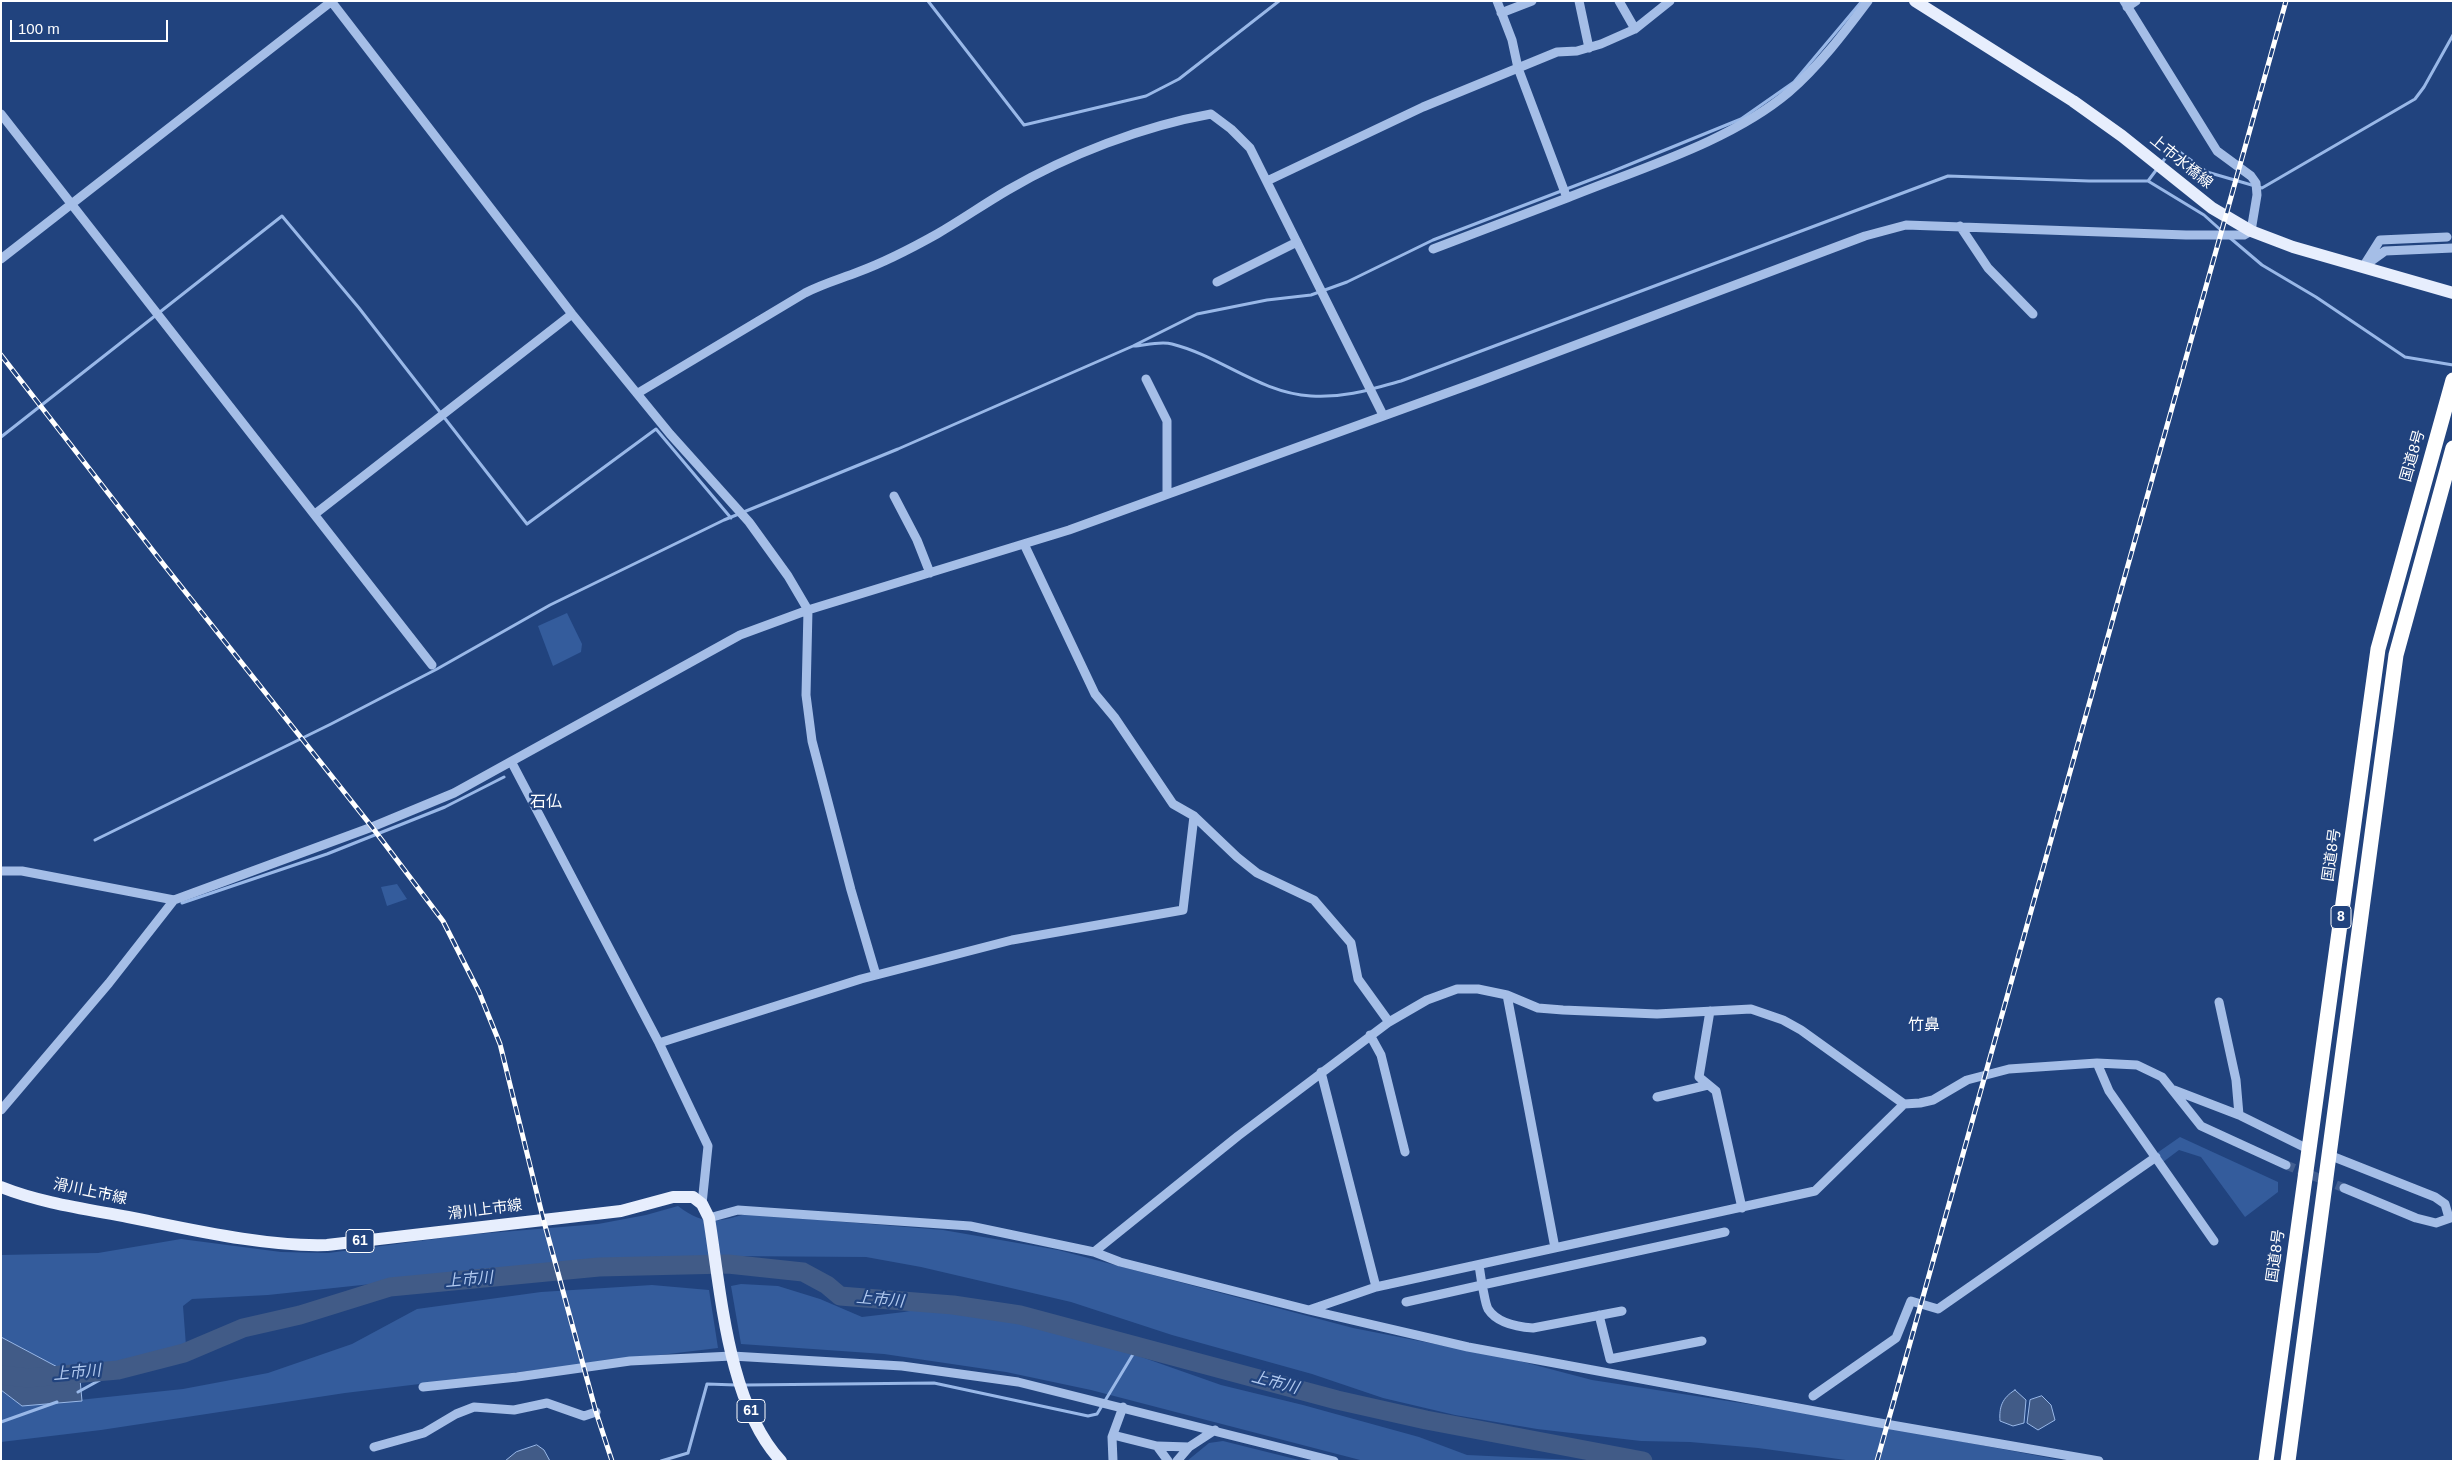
<!DOCTYPE html>
<html>
<head>
<meta charset="utf-8">
<style>
	body { margin:0 }
	#map { position:relative; width:2454px; height:1462px; overflow:hidden; background:#21437e; font-family:Arial,sans-serif }
	canvas { display:block }
	.frame { position:absolute; inset:0; border:2px solid #fff; pointer-events:none }
	.scale { position:absolute; left:10px; top:20px; width:158px; height:22px; box-sizing:border-box; border:2px solid #fff; border-top:0; padding-left:6px; font-size:15px; line-height:18px; white-space:nowrap; color:#fff; -webkit-text-stroke:4px #21437e; paint-order:stroke }
</style>
</head>
<body>
<div id="map">
<canvas width="2454" height="1462"></canvas>
<div class="frame"></div>
<div class="scale">100 m</div>
</div>
<script>
const c = document.querySelector('canvas').getContext('2d');
c.lineJoin = 'round';
function fill(path, color) { c.fillStyle = color; c.fill(path, 'evenodd'); }
function strokePath(path, color, width, dash) { c.strokeStyle = color; c.lineWidth = width; c.lineCap = dash ? 'butt' : 'round'; c.setLineDash(dash || []); c.stroke(path); }
function label(font, color, halo, rows, align = 'center') {
  c.font = font + ' Arial,"Noto Sans JP",sans-serif'; c.lineWidth = 4.5; c.setLineDash([]); c.textBaseline = 'middle'; c.strokeStyle = halo; c.fillStyle = color; for (const [text, x, y, turn = 0] of rows) {
    c.save(); c.translate(x, y); c.rotate((+turn || 0) * Math.PI / 180); c.textAlign = isNaN(turn) ? turn : align; if (halo) c.strokeText(text, 0, 0); c.fillText(text, 0, 0); c.restore();
  }
}
const green = new Path2D(`
	M567,613L582,644L581,652L553,666L538,626Z
	M397,884L407,899L387,906L381,887Z
	M2180,1137L2278,1182V1192L2245,1217L2201,1157L2179,1150L2163,1162L2157,1153Z
	M678,1206C704,1226 717,1222 746,1214L943,1230L1058,1250L1353,1328L1512,1359L1592,1380L1825,1416L2066,1461H1853L1758,1448L1690,1442L1641,1441L1537,1429L1455,1415L1383,1398L1312,1374L1172,1335L1071,1302L921,1267L866,1257L724,1256L390,1282L268,1295L192,1299L183,1306L187,1359L80,1379L1,1337V1255L98,1253L181,1239L281,1252L328,1253L465,1235L598,1224L646,1215Z
	M741,1284L778,1286L820,1299L862,1317L904,1312L967,1301L1066,1334L1113,1347L1221,1385L1303,1405L1419,1437L1467,1455L1596,1461H1364L1091,1390L1006,1372L884,1354L741,1344L731,1286Z
	M652,1285L709,1290L718,1348L345,1393L101,1430L1,1442V1390L22,1406L183,1389L268,1373L352,1344L417,1309L541,1292Z
	M1223,1441L1303,1461H1187L1209,1443Z`);
const water = new Path2D(`
	M1,1337L80,1379L82,1401L22,1406L1,1390Z
	M2015,1390L2026,1400L2024,1423L2013,1426L2000,1421C1999,1407 2002,1398 2015,1390Z
	M2042,1396L2051,1405L2055,1420L2038,1430L2027,1423L2030,1400Z
	M537,1445L544,1450L550,1461H505L516,1452Z`);
const stream = new Path2D(`
	M928,1L1024,125L1146,96L1179,79L1279,1
	M2161,164L2169,153L2177,150L2207,172L2262,188L2415,99L2424,87L2453,35
	M2148,181L2157,169
	M2229,237L2262,265L2316,297L2405,357L2453,365
	M1134,346C1146,345 1161,341 1172,344C1220,356 1260,393 1311,396C1344,398 1369,390 1401,381L1948,176L2089,181H2148L2204,215L2224,233
	M1,437L282,216L359,308L527,524L656,429L731,518
	M95,840L331,724L437,669L550,605L724,520L898,449L1133,346L1197,314L1267,300L1311,295L1347,282L1433,240L1611,172L1741,119L1794,82L1862,1
	M182,903L327,854L445,807L504,777
	M745,1385L934,1383L1088,1416L1097,1414L1138,1346
	M78,1392L118,1370
	M1,1422L57,1402
	M661,1461L688,1453L707,1384L736,1385`);
const river = new Path2D(`
	M1,1375L28,1378L118,1370L184,1353L243,1328L300,1315L390,1287L599,1267L728,1264L803,1272L827,1285L840,1296L953,1305L1020,1315L1337,1400L1426,1420L1643,1461`);
const minorTunnel = new Path2D(`
	M2286,1165L2344,1188`);
const minor = new Path2D(`
	M331,1L572,314L670,434L749,522L788,576L808,610L806,695L812,741L851,890L876,975
	M1497,1L1512,40L1518,68L1567,198C1638,169 1730,142 1789,92C1819,66 1844,33 1868,1
	M1579,1L1589,48
	M1619,1L1635,29
	M2127,7L2136,1
	M1501,13L1532,1
	M1,114L432,665
	M1267,181L1423,107L1518,68L1557,52L1577,51L1601,44L1635,29L1670,1
	M1960,226L1988,268L2033,314
	M1433,249L1567,198
	M1,259L332,1
	M2367,264L2385,251L2453,248
	M2363,267L2380,240L2447,237
	M1217,282L1297,242
	M1146,379L1167,421V493
	M638,393L805,293C822,284 840,279 858,272C885,262 912,248 937,234C961,220 984,204 1008,190C1068,155 1143,126 1211,114L1231,129L1250,148L1383,415
	M894,496L917,540L930,573
	M315,514L572,314
	M1024,544L1095,694L1115,718L1173,804L1194,816L1237,857L1257,873L1314,900L1351,943L1358,979L1389,1022
	M512,763L659,1043L708,1146L702,1204
	M1,871H22L174,900L372,827L454,793L740,635L808,610L1069,530L1480,381L1865,236L1906,225L2186,235H2244L2251,231L2257,195L2256,183L2251,176L2217,151L2124,1
	M1507,995L1555,1248
	M2219,1002L2236,1080L2239,1115
	M1710,1011L1699,1077L1716,1091L1742,1208
	M1370,1035L1381,1055L1405,1152
	M659,1043L861,979L1012,940L1183,910L1194,816
	M2097,1063L2109,1091L2214,1241
	M1321,1072L1376,1287
	M2174,1090L2239,1115L2308,1149
	M1657,1097L1708,1085
	M1,1110L109,983L174,900
	M2329,1155L2435,1197L2445,1204L2449,1218
	M2344,1188L2416,1218L2436,1223L2453,1217
	M709,1218L738,1210L970,1226L1094,1252L1120,1262L1309,1310L1468,1347L1874,1422L2099,1461
	M1094,1252L1238,1136L1389,1022L1427,1000L1457,989H1478L1507,995L1538,1008L1563,1010L1657,1014L1751,1009L1783,1020L1801,1030L1904,1104L1920,1103L1933,1100L1967,1080L2009,1069L2097,1063L2137,1065L2162,1077L2201,1126L2286,1165
	M1479,1265L1482,1285L1725,1232
	M1406,1302L1482,1285C1484,1292 1485,1303 1488,1309C1497,1323 1518,1327 1533,1328L1622,1311
	M1309,1310L1376,1287L1815,1191L1904,1104
	M1599,1315L1610,1359L1702,1341
	M423,1387L517,1377L630,1361L732,1356L902,1366L1018,1382L1334,1461
	M1813,1396L1896,1338L1911,1301L1938,1309L2156,1157
	M1113,1435L1157,1446
	M374,1447L424,1433L456,1414L474,1407L514,1410L547,1403L584,1416L596,1412
	M1113,1461L1112,1437L1123,1407
	M1168,1461L1157,1446L1189,1447
	M1177,1461L1189,1447L1215,1430`);
const major = new Path2D(`
	M1915,1L2073,101L2122,136L2212,208L2251,231L2293,247L2453,293
	M1,1187C41,1203 86,1209 128,1217C189,1229 265,1247 327,1245L621,1211L673,1197H693L702,1204L709,1218C721,1293 728,1404 781,1461`);
const highway = new Path2D(`
	M2266,1461L2378,649L2453,380
	M2288,1461L2396,655L2453,448`);
const rail = new Path2D(`
	M1,355L164,565L372,827L443,921L479,992L500,1044L543,1218L596,1412L612,1461
	M1877,1461L2286,1`);
const shields = [
	[2341,917,20],
	[360,1241,28],
	[751,1411,28]
];
const shieldNames = [
	["8",2341,917],
	["61",360,1241],
	["61",751,1411]
];
const streetNames = [
	["上市水橋線",2181,162,39],
	["国道8号",2413,456,-74],
	["国道8号",2332,855,-82],
	["滑川上市線",90,1192,12],
	["滑川上市線",485,1210,-7],
	["国道8号",2276,1256,-82]
];
const neighbourhoodNames = [
	["石仏",546,803],
	["竹鼻",1924,1026]
];
const waterNames = [
	["上市川",469,1280,-5],
	["上市川",880,1300,5],
	["上市川",77,1373,-5],
	["上市川",1275,1383,15]
];
fill(green, '#345c9c');
fill(water, '#415b87');
strokePath(water, '#99b8e8', 1);
strokePath(stream, '#99b8e8', 3);
strokePath(river, '#415b87', 19);
strokePath(minorTunnel, '#425f91', 9, [9, 4.5]);
strokePath(minor, '#a5bee7', 9);
strokePath(major, '#e7eefd', 12);
strokePath(highway, '#fff', 15);
strokePath(rail, '#fff', 5);
strokePath(rail, '#21437e', 3, [9]);
for (const [x, y, w] of shields) { const box = new Path2D(); box.roundRect(x - w / 2, y - 11.5, w, 23, 4); c.fillStyle = '#21437e'; c.fill(box); strokePath(box, '#fff', 1); }
label('bold 14px', '#fff', null, shieldNames);
label('15px', '#fff', '#21437e', streetNames);
label('16px', '#fff', '#21437e', neighbourhoodNames);
label('italic 16px', '#b1c9ef', '#21437e', waterNames);
</script>
</body>
</html>
